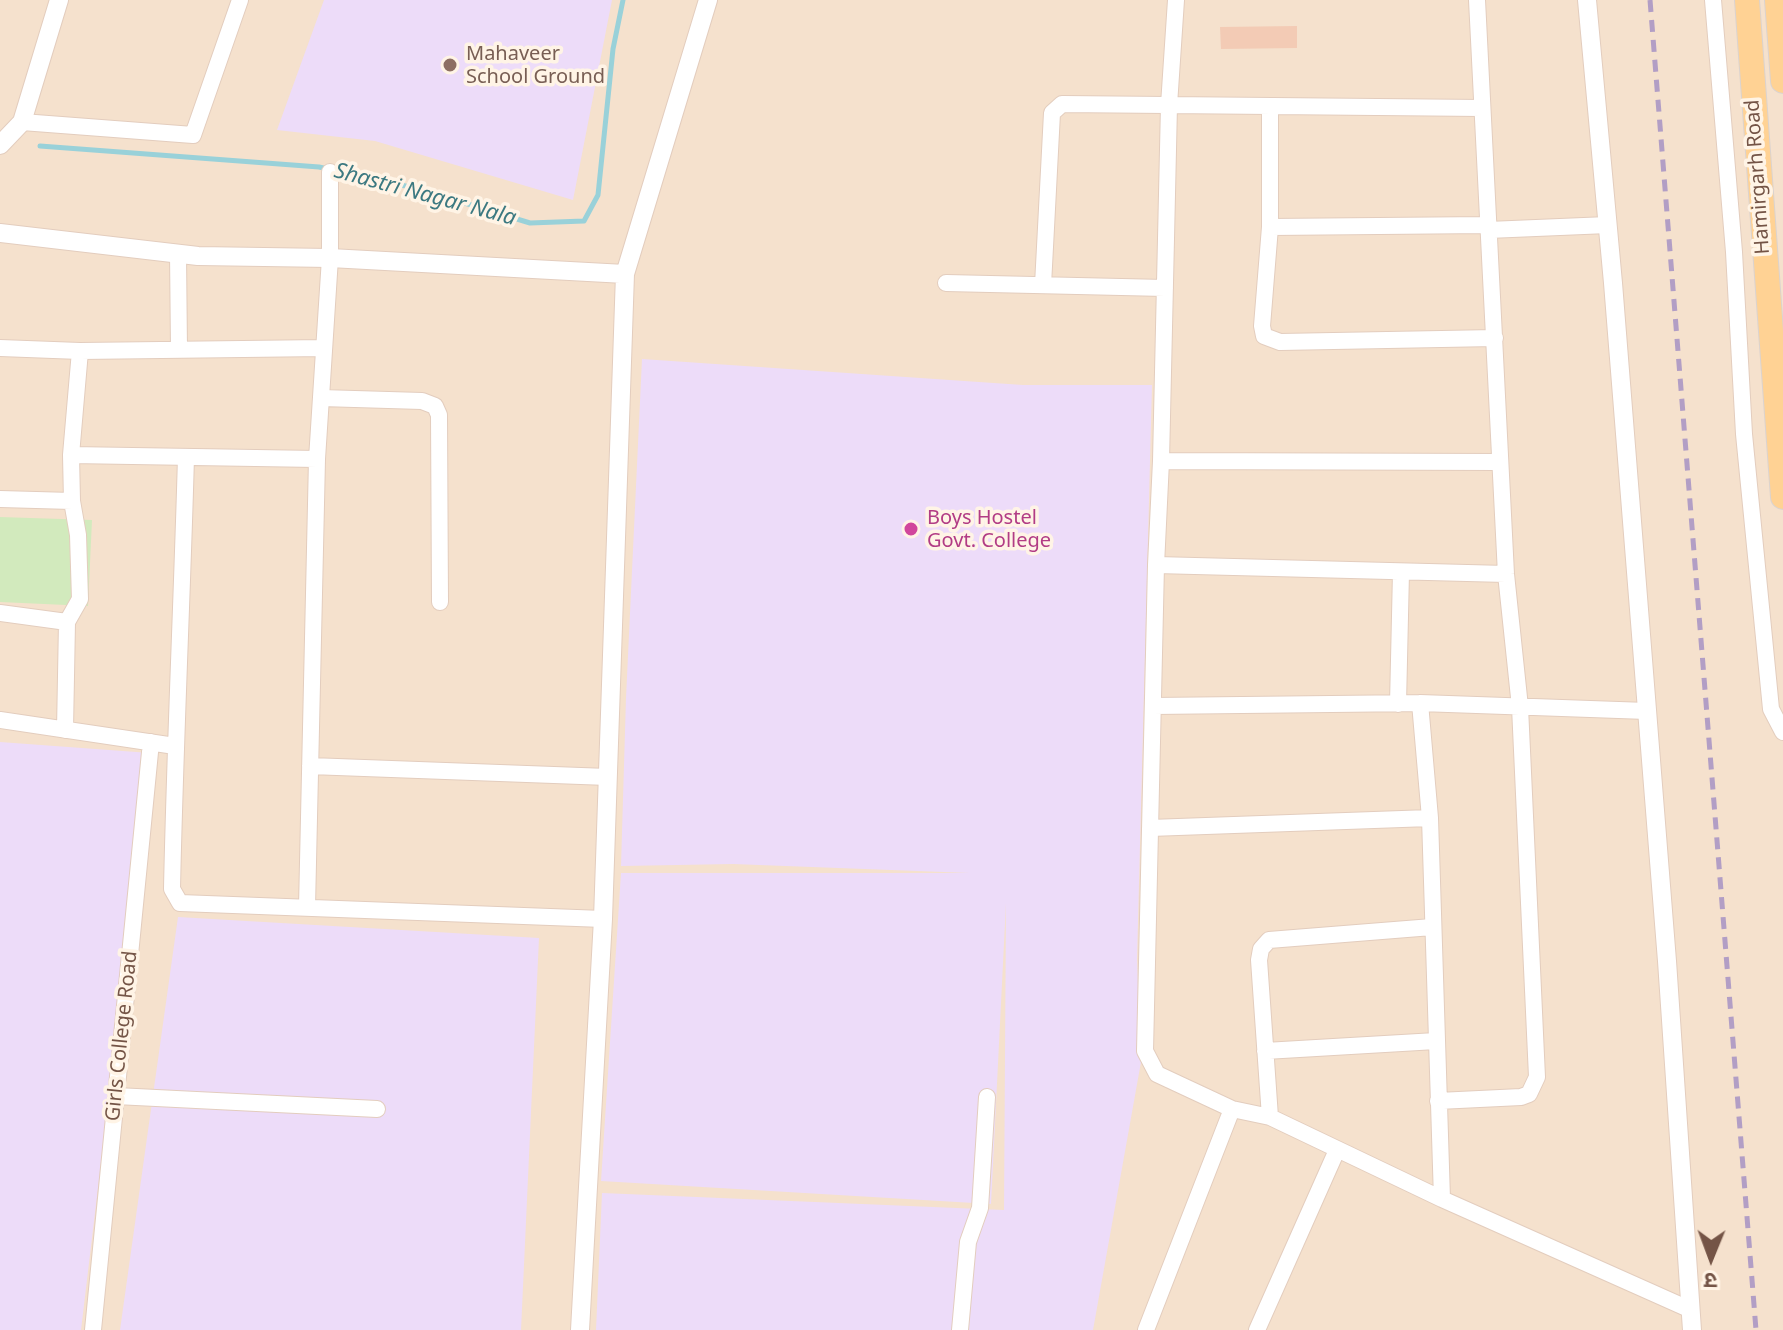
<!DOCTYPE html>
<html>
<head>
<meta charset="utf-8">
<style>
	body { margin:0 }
	#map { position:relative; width:1783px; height:1330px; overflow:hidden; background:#fdf0df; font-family:"Noto Sans","Noto Sans Devanagari",sans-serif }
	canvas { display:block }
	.north { position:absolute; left:1671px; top:1218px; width:80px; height:80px; -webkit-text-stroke:6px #fff4e6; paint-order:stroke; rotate:181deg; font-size:22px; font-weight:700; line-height:32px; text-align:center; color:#745446 }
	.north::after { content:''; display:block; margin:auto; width:28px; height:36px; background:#745446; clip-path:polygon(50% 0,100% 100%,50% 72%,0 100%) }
</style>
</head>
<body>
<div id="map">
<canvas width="1783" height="1330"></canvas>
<div class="north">उ</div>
</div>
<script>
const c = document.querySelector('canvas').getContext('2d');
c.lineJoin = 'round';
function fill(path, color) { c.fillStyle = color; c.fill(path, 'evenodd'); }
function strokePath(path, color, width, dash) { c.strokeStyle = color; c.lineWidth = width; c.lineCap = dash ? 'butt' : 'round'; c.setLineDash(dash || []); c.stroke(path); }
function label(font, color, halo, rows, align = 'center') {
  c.font = font + ' "Noto Sans",sans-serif'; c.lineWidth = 7; c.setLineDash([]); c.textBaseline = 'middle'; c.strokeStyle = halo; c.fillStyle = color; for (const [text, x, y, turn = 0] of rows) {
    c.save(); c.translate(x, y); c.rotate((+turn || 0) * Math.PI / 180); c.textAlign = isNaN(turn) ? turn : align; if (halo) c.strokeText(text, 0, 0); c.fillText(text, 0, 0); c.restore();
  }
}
const residential = new Path2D(`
	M0,0H1783V1330H0Z`);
const education = new Path2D(`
	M324,0H612L573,200L375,141L277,130Z
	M642,359L1023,385H1152L1137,959L1141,1062L1093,1330H596L602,1193L1004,1210L1006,903L991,1204L601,1181L621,873H970L733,864L621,866L626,698Z
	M0,742L150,753L81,1330H0Z
	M178,917L539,938L521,1330H120Z`);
const green = new Path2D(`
	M0,517L92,520L88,606L0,602Z`);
const stream = new Path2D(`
	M40,146L319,167L419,189L530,223L584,221L598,195L613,49L623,0`);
const building = new Path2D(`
	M1297,26V48L1221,49L1220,27Z`);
const minor = new Path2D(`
	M1176,0L1169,105L1161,461L1156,565L1145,1051L1157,1074L1232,1109L1270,1117L1442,1199L1691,1310
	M1713,0L1734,252L1744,434L1771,709L1783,732
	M1270,106V227L1487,225
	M22,122L193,135L240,0
	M1270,227L1262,326L1264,336L1280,342L1495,338
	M1488,230L1608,225
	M178,253L179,350
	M946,283L1165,288
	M1043,285L1052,113L1062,104L1482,108
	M0,348L80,351L324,348
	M321,398L422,401L435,406L439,415L440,602
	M71,455L317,459
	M186,457C182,601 175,745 172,889L180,903L603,919
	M1161,461L1500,462
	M0,499L72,501L78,535L80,599L67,622L0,613
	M72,501L71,455L80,351
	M1156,565L1506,574
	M1398,704L1401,572
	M1153,706L1420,703
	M0,720L175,746
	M65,730L67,622
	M310,766L608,777
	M1150,828L1430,818
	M307,907L317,459L330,258V172
	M1265,1051L1436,1041
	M116,1096L377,1109
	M1438,1101L1521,1097L1529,1094L1537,1077L1520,707L1506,574L1477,0
	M1270,1117L1259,960L1261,949L1269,940L1432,927
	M1442,1199L1430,818L1420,703L1647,711
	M93,1330L151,742
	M960,1330L968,1242L980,1208L987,1097
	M1146,1330L1232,1109
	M1257,1330L1337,1150`);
const tertiary = new Path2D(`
	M1587,0L1613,283L1667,961L1692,1330
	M0,145L22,122L59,0
	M0,233L198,256L330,258L625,274
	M580,1330L603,919L625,274L708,0`);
const primary = new Path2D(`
	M1747,0L1783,497
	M1777,0L1783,81`);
const rail = new Path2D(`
	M1650,0L1756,1330`);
const markers = [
	[450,65,8,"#8d6e63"],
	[911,529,8,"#d1479c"]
];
const educationNames = [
	["Mahaveer",466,54],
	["School Ground",466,77]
];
const streetNames = [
	["Hamirgarh Road",1758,177,-94],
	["Girls College Road",122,1036,-84]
];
const hotelNames = [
	["Boys Hostel",927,518],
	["Govt. College",927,541]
];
const waterNames = [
	["Shastri Nagar Nala",425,195,15]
];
fill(residential, '#f5e1cd');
fill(education, '#eddcf9');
fill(green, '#d2eabd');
strokePath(stream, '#99d1d9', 5);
fill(building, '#f3cbb5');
strokePath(minor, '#e3cdbe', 18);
strokePath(tertiary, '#e3cdbe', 20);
strokePath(primary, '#dbd3cf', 26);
strokePath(minor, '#fff', 16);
strokePath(tertiary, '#fff', 18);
strokePath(primary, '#ffd294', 24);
strokePath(rail, '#b29ec5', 5, [12, 8]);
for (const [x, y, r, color] of markers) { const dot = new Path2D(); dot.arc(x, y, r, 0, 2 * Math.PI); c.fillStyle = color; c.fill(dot); strokePath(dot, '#fff4e6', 3); }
label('20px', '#785e54', '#fff4e6', educationNames, 'left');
label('20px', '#745446', '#fff4e6', streetNames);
label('20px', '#b23c85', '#fff4e6', hotelNames, 'left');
label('italic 22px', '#3c7981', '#fff4e6', waterNames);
</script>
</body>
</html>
